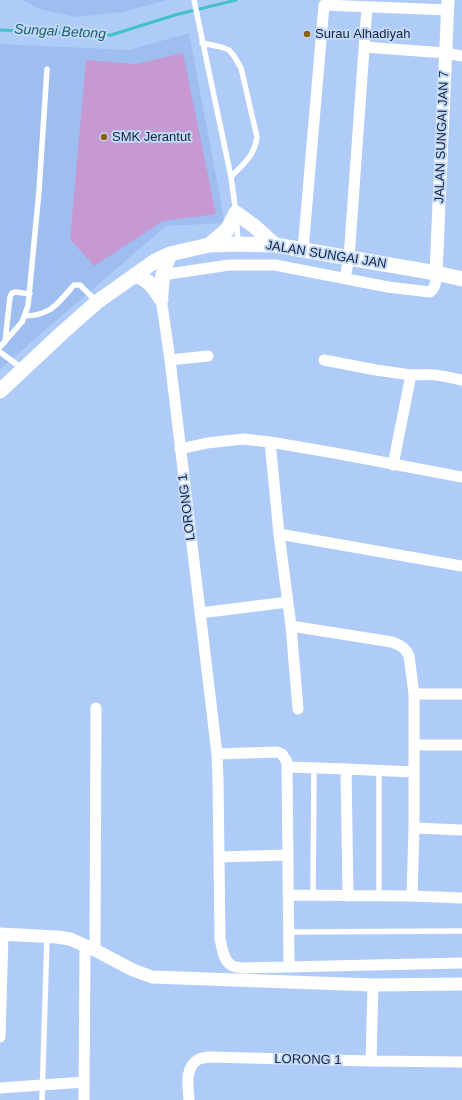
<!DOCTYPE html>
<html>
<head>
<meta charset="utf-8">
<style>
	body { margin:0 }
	canvas { display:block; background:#afcbf7 }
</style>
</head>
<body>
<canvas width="462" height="1100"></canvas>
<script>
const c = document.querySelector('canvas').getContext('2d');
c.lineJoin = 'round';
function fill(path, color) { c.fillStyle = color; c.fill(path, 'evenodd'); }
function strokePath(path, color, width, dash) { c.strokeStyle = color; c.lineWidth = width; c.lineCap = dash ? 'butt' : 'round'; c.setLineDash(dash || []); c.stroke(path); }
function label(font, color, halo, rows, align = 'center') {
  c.font = font + ' Arial,sans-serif'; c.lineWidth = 4; c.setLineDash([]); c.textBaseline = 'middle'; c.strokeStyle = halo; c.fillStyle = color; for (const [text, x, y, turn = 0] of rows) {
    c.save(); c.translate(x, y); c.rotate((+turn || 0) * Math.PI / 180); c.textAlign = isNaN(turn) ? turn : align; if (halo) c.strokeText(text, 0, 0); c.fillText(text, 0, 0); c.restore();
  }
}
const built = new Path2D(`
	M22,0H167L123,12L76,17L39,9Z
	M189,33L225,223L166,226L0,369V44L129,50Z`);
const green = new Path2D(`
	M183,53L216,214L163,221L94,266L70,239L86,60L136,64Z`);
const stream = new Path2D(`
	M0,30L111,35L175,15L236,0`);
const service = new Path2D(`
	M194,0L231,177L236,213L238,243
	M202,43L221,47L229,50L234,56L241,68L257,137C254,157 244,163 231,177
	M25,316C52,315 58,303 74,285H80L97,302
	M5,342L10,297L12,293L16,292L30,294
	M0,347L22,322L28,306L39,191L47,69
	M0,352L23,369
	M379,770V896
	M313,896L314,768
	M289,932L462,931
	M42,1100L47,936`);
const minor = new Path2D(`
	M364,47L446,53L462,56
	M303,250L324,5L448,10
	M162,275L229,265H275L388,287L430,292C436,287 436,281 436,273
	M345,278L349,258L367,7
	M160,291L170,360L217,754L218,778L220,939C222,947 223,960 231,965C234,967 238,967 241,968L462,963
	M170,360L208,356
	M324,360L376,370L411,375
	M270,442L279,534L291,626L298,709
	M180,449L207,443L243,439L270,442L340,454L462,477
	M393,465L411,375C432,373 442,376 462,380
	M279,534L462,566
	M200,613L288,602
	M291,626L392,642C400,645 406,648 409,656L414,694V828L412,896
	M414,694H462
	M414,745H462
	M217,754L277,752L282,754L287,762L289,967
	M288,767L346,769L413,772
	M346,769L348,896
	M414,828L462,830
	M219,857L288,855
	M288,895L412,896L462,898
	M95,950L96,708
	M0,1037L3,934
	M371,1061L373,985
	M0,1088L84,1082
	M84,1100L85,945
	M189,1100C188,1087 184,1067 199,1059C201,1058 205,1058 208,1057L371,1061L462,1062`);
const tertiary = new Path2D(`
	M436,273L448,0
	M0,934L57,937L70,939L95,950L133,970L152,977L373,985L462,984`);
const secondary = new Path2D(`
	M209,245L227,230L236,213L254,226L275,245
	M135,275C149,280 154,287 161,299
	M161,294C162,277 163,270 170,254
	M0,391L63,332L97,302L155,261L170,254L209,245L238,244L275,245L436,273L462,279`);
const markers = [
	[307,34,4,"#8c6305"],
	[104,137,4,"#8c6305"]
];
const poiNames = [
	["Surau Alhadiyah",315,34],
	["SMK Jerantut",112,137]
];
const streetNames = [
	["JALAN SUNGAI JAN 7",442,137,-88],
	["JALAN SUNGAI JAN",326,255,9],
	["LORONG 1",187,507,-97],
	["LORONG 1",308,1060,1]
];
const waterNames = [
	["Sungai Betong",60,32,3]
];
fill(built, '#9fbef0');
fill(green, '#c799d3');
strokePath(stream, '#41c2c8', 3);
strokePath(service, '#fff', 5.5);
strokePath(minor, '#fff', 11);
strokePath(tertiary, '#fff', 13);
strokePath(secondary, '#fff', 15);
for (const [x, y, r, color] of markers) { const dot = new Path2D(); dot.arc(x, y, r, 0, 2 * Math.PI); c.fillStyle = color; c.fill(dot); strokePath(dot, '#c1d8fb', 1.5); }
label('13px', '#192434', '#c1d8fb', poiNames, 'left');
label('13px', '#192434', '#c1d8fb', streetNames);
label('italic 14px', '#1d6265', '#c1d8fb', waterNames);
</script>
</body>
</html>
